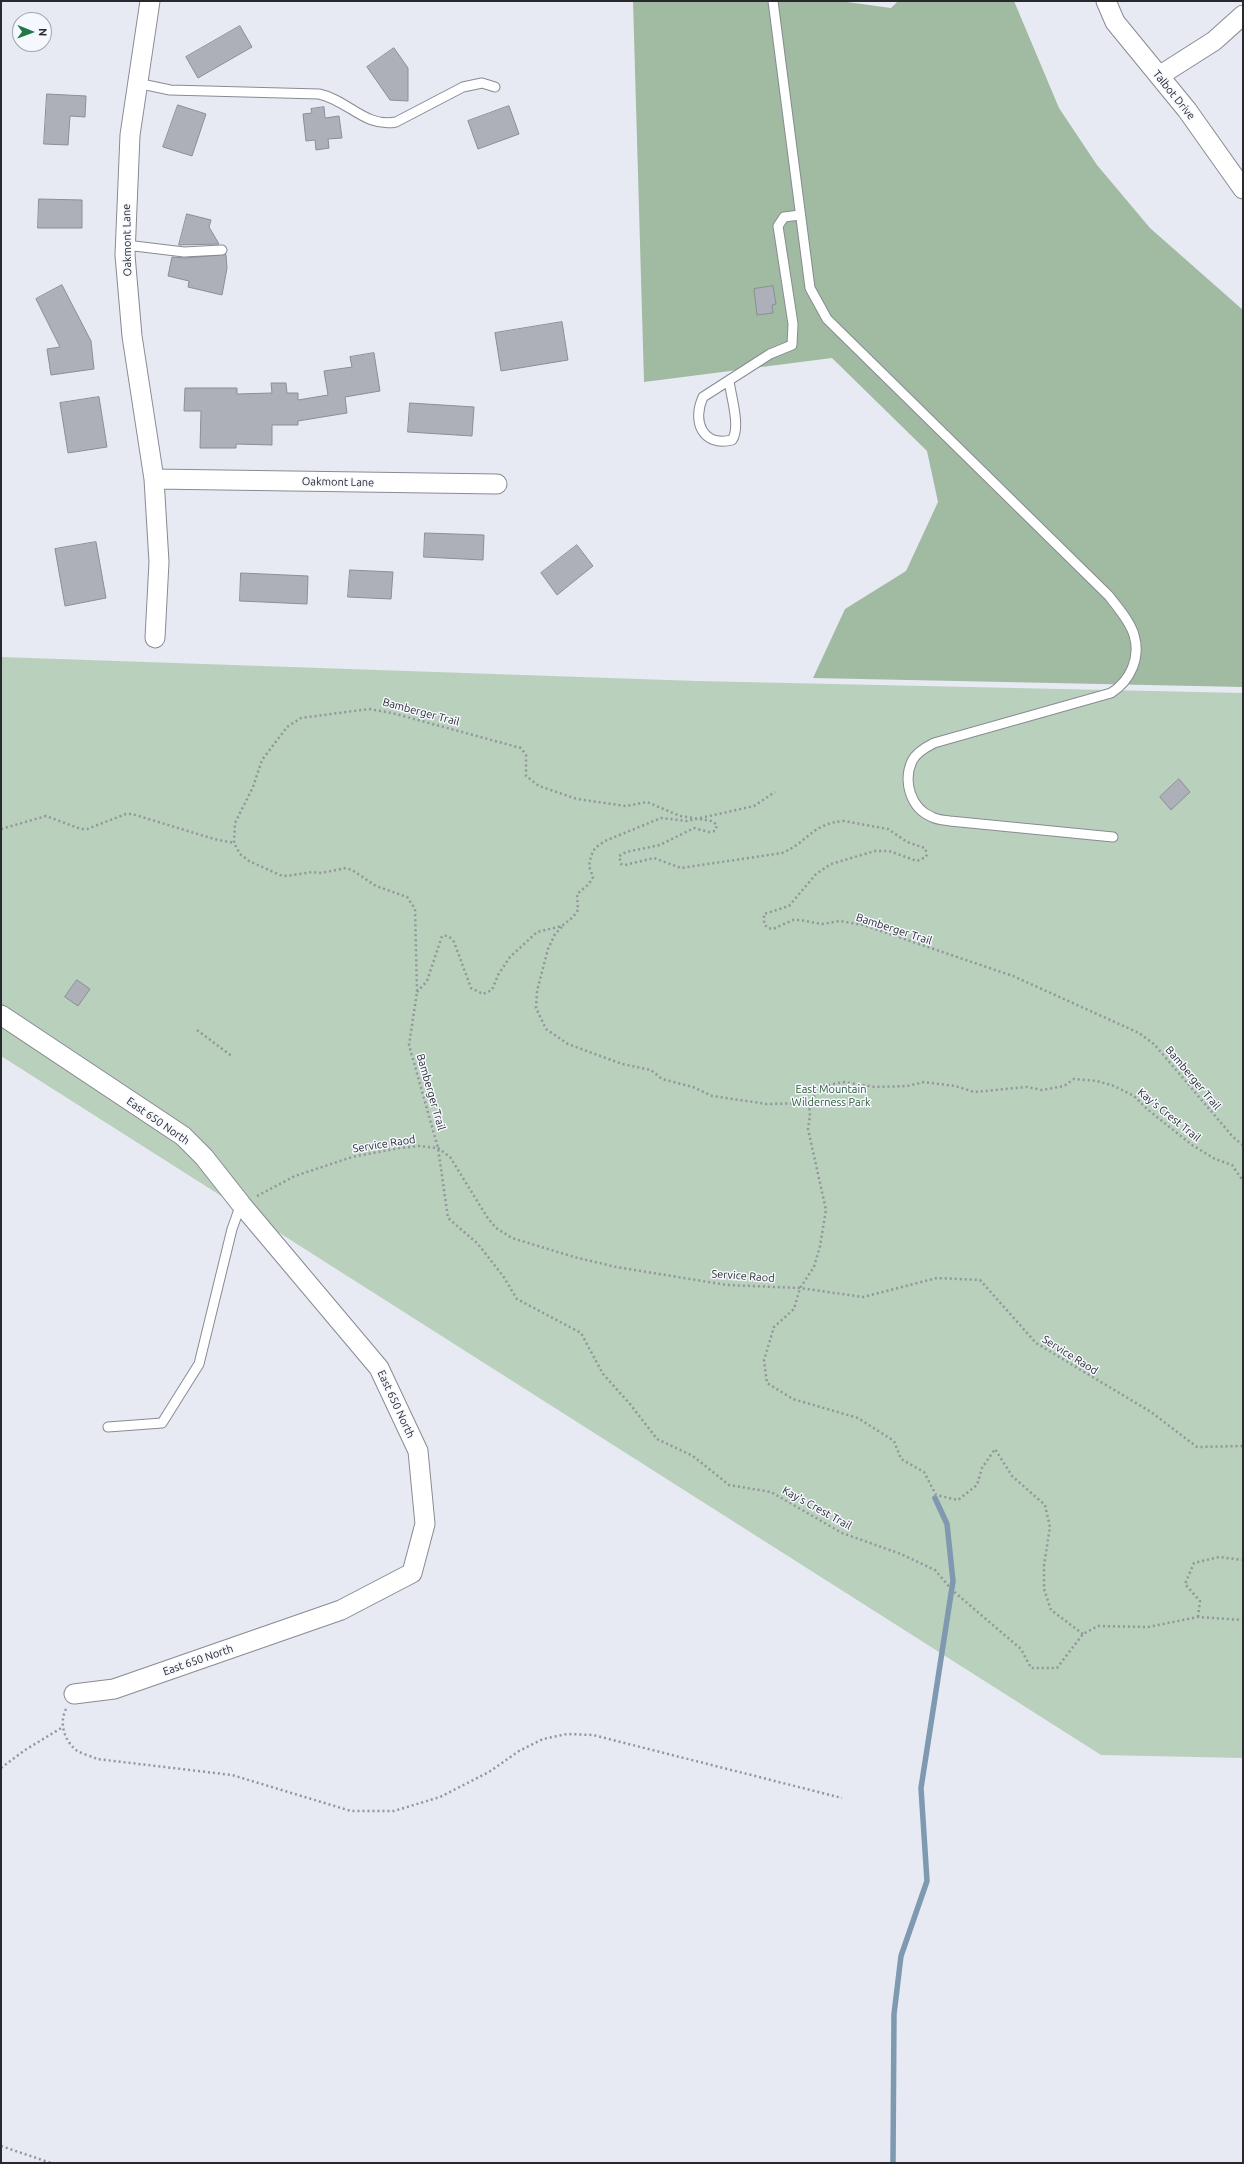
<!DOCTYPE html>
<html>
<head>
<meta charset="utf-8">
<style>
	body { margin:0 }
	#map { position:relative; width:1244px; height:2164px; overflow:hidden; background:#e7eaf3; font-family:Ubuntu,sans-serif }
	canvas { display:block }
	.frame { position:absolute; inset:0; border:2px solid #28292c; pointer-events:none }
	.north { position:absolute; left:12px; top:12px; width:40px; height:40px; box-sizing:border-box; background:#f5f8ff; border:1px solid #a3a5ab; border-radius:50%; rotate:91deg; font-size:11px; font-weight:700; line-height:16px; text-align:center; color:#28292c }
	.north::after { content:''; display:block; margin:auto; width:14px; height:18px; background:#247749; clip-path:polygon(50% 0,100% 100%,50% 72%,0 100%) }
</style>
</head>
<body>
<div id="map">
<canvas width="1244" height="2164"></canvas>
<div class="frame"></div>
<div class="north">N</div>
</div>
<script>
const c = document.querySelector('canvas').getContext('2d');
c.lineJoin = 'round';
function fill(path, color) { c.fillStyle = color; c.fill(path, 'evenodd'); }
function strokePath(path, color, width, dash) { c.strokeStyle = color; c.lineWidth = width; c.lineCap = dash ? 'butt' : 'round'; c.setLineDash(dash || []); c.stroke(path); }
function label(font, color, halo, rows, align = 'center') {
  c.font = font + ' Ubuntu,sans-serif'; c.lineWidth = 3; c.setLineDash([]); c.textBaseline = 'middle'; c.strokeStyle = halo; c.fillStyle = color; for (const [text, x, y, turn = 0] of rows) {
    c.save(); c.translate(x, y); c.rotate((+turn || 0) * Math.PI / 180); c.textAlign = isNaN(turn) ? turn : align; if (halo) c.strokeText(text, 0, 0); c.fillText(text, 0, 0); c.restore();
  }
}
const green = new Path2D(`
	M1,657L697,681L1243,693V1758L1101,1755L1,1056Z`);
const forest = new Path2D(`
	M633,1H840L891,8L898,1H1014L1059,108L1097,165L1150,228L1243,310V687L813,678L845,609L906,571L938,502L927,451L832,358L644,382Z`);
const stream = new Path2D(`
	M893,2163L894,2014L901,1956L927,1881L921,1788L953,1581L947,1524L935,1498`);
const building = new Path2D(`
	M240,26L252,47L198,78L186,57Z
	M394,48L408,68V101L390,100L367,67Z
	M47,94L86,96L85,117L70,116L68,145L44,144Z
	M178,105L206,114L192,156L163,147Z
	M509,106L519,134L478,149L468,121Z
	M324,107L325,118L339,116L342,138L328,139L329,148L316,150L315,140L306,141L303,114L312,113L311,109Z
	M39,199L82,200V228H38Z
	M187,214L211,220L209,227L219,244L179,245Z
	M226,255L227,268L222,295L188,287L189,281L168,276L172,257L184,258Z
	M62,285L91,341L94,369L51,375L47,349L60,347L36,299Z
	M773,286L776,304L772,305L773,313L757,315L754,289Z
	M562,322L568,360L501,371L495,333Z
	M374,353L380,391L345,397L347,413L298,421V425H272V445L236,444V448H200L201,411H184L185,388H237V394L272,393L271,383H286L287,393H298V400L328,395L324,371L352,367L350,357Z
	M99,397L107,447L68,453L60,403Z
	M410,403L474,407L472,436L408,432Z
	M425,533L484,535L483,560L424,557Z
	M96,542L106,598L65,606L55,549Z
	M577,545L593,566L557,595L541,573Z
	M350,570L393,572L391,599L348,597Z
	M241,573L308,576L307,604L240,601Z
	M1179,779L1190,792L1171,810L1160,797Z
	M77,980L90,989L78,1006L65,997Z`);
const path = new Path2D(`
	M1,829L46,816L81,829H87L126,814H132L214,839L234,843
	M562,927L555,934L548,949L537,991L536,1008L546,1029L568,1044L622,1064L651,1070L662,1079L693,1087L712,1096L767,1104L809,1103
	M417,992L427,981L442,936C448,935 450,937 454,942L471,988L483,994L492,990L498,975L510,957L537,932L562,926L573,917L578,910L577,894L589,884L593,877L589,866L591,856L595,848L605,841L661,818L687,821L754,806L775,792
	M197,1030L233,1057
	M1243,1145L1233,1137L1154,1044L1139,1033L1013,976L863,925L840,921L822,924L800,920H793L773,929L768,928L764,924V914L789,906L816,874L831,864L875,851H889L917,861L926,857L927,854L925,848L907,842L888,829L844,821C812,823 807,843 782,853L681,868L654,858L625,865L621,864L619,856L626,852L660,845L694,828L709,832L715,831L717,825L712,821L680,816L647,802L626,806L577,799L539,786L526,776V755L521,748L392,713L369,709L301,718L287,727L262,760L253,787L235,823L234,843L240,854L249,861L280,875L287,876L312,872L321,873L346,868L352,870L376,886L407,897L415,909L417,992L409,1045L438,1148L448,1218L478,1244L503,1276L517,1299L581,1333L603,1374L630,1404L657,1439L693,1456L729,1485L771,1492L842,1533L901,1554L935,1570L952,1590L1021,1649L1031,1668H1057L1083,1634L1098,1626L1148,1627L1198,1617L1243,1620
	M257,1196L295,1176L352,1157L400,1148L419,1146L438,1148L450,1157L487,1217L496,1228L512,1238L574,1257L616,1267L727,1285L800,1288L863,1297L937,1278L980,1280L1036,1343L1151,1412L1197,1447L1243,1446
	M1198,1617L1200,1601L1185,1584L1194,1563L1219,1557L1243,1560
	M1083,1634L1051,1610L1044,1589V1565L1050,1527L1045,1505L1012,1476L995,1449L982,1468L977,1485L958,1500L936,1495L924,1472L901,1459L894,1441L858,1418L793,1399L767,1383L764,1360L774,1327L794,1309L800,1288L814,1267L820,1246L826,1210L808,1129L810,1116L809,1103L822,1086L844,1082L875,1087L907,1086L924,1082L955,1086L974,1092L1027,1087L1042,1090L1064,1086L1074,1079L1097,1081L1114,1086L1134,1096L1147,1109L1192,1145L1215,1159L1232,1165L1243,1181
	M66,1709C59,1723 64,1740 76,1750C82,1754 91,1756 97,1759L232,1775L351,1811H394L440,1797L489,1772L519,1751L543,1739L567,1734L593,1735L842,1798
	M1,1768L25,1750L63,1727
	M1,2146L51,2163`);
const lane = new Path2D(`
	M773,1L810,288L827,319L1109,596C1118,608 1130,621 1134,635C1141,658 1130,681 1111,693L934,743C926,747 916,753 912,761C903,781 910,808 932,817C937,820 944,820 950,821L1113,837
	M137,83L170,90L319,94C348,100 365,128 396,122L463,87L482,83L495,87
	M126,245L184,252L222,250
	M729,381C731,396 741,428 732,440C702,447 692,421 703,397L770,354L792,345L793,324L778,226L784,217L800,215
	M108,1427L162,1423L199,1364L232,1229L241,1204`);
const street = new Path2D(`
	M150,1L130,135L125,255L132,336L154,479L159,562L155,638
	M1106,1L1115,22L1187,110L1243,189
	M1159,76L1214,41L1243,15
	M154,479L497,484
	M1,1015L183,1136L204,1157L241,1204L379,1368L418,1451L425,1524L412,1573L341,1610L114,1689L74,1694`);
const streetNames = [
	["Talbot Drive",1174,95,51],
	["Oakmont Lane",127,240,-91],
	["Oakmont Lane",338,482,1],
	["Bamberger Trail",421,712,15],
	["Bamberger Trail",894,929,18],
	["Bamberger Trail",1193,1078,50],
	["Bamberger Trail",431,1092,74],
	["Kay's Crest Trail",1169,1115,39],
	["East 650 North",158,1121,35],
	["Service Raod",384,1144,-9],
	["Service Raod",743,1276,4],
	["Service Raod",1070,1355,32],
	["East 650 North",396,1404,65],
	["Kay's Crest Trail",817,1508,29],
	["East 650 North",198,1660,-19]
];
const parkNames = [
	["East Mountain",831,1089],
	["Wilderness Park",831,1102]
];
fill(green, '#b9d0bc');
fill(forest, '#a0bba2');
strokePath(stream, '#7f99b1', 5.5);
fill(building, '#adb0b9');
strokePath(building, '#8b8e96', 1);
strokePath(lane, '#888b93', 11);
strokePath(street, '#888b93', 21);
strokePath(path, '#93959c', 2.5, [2, 3]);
strokePath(lane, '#fff', 9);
strokePath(street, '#fff', 19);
label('11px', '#28292c', '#f5f8ff', streetNames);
label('11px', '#2f5a36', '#f5f8ff', parkNames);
</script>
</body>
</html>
